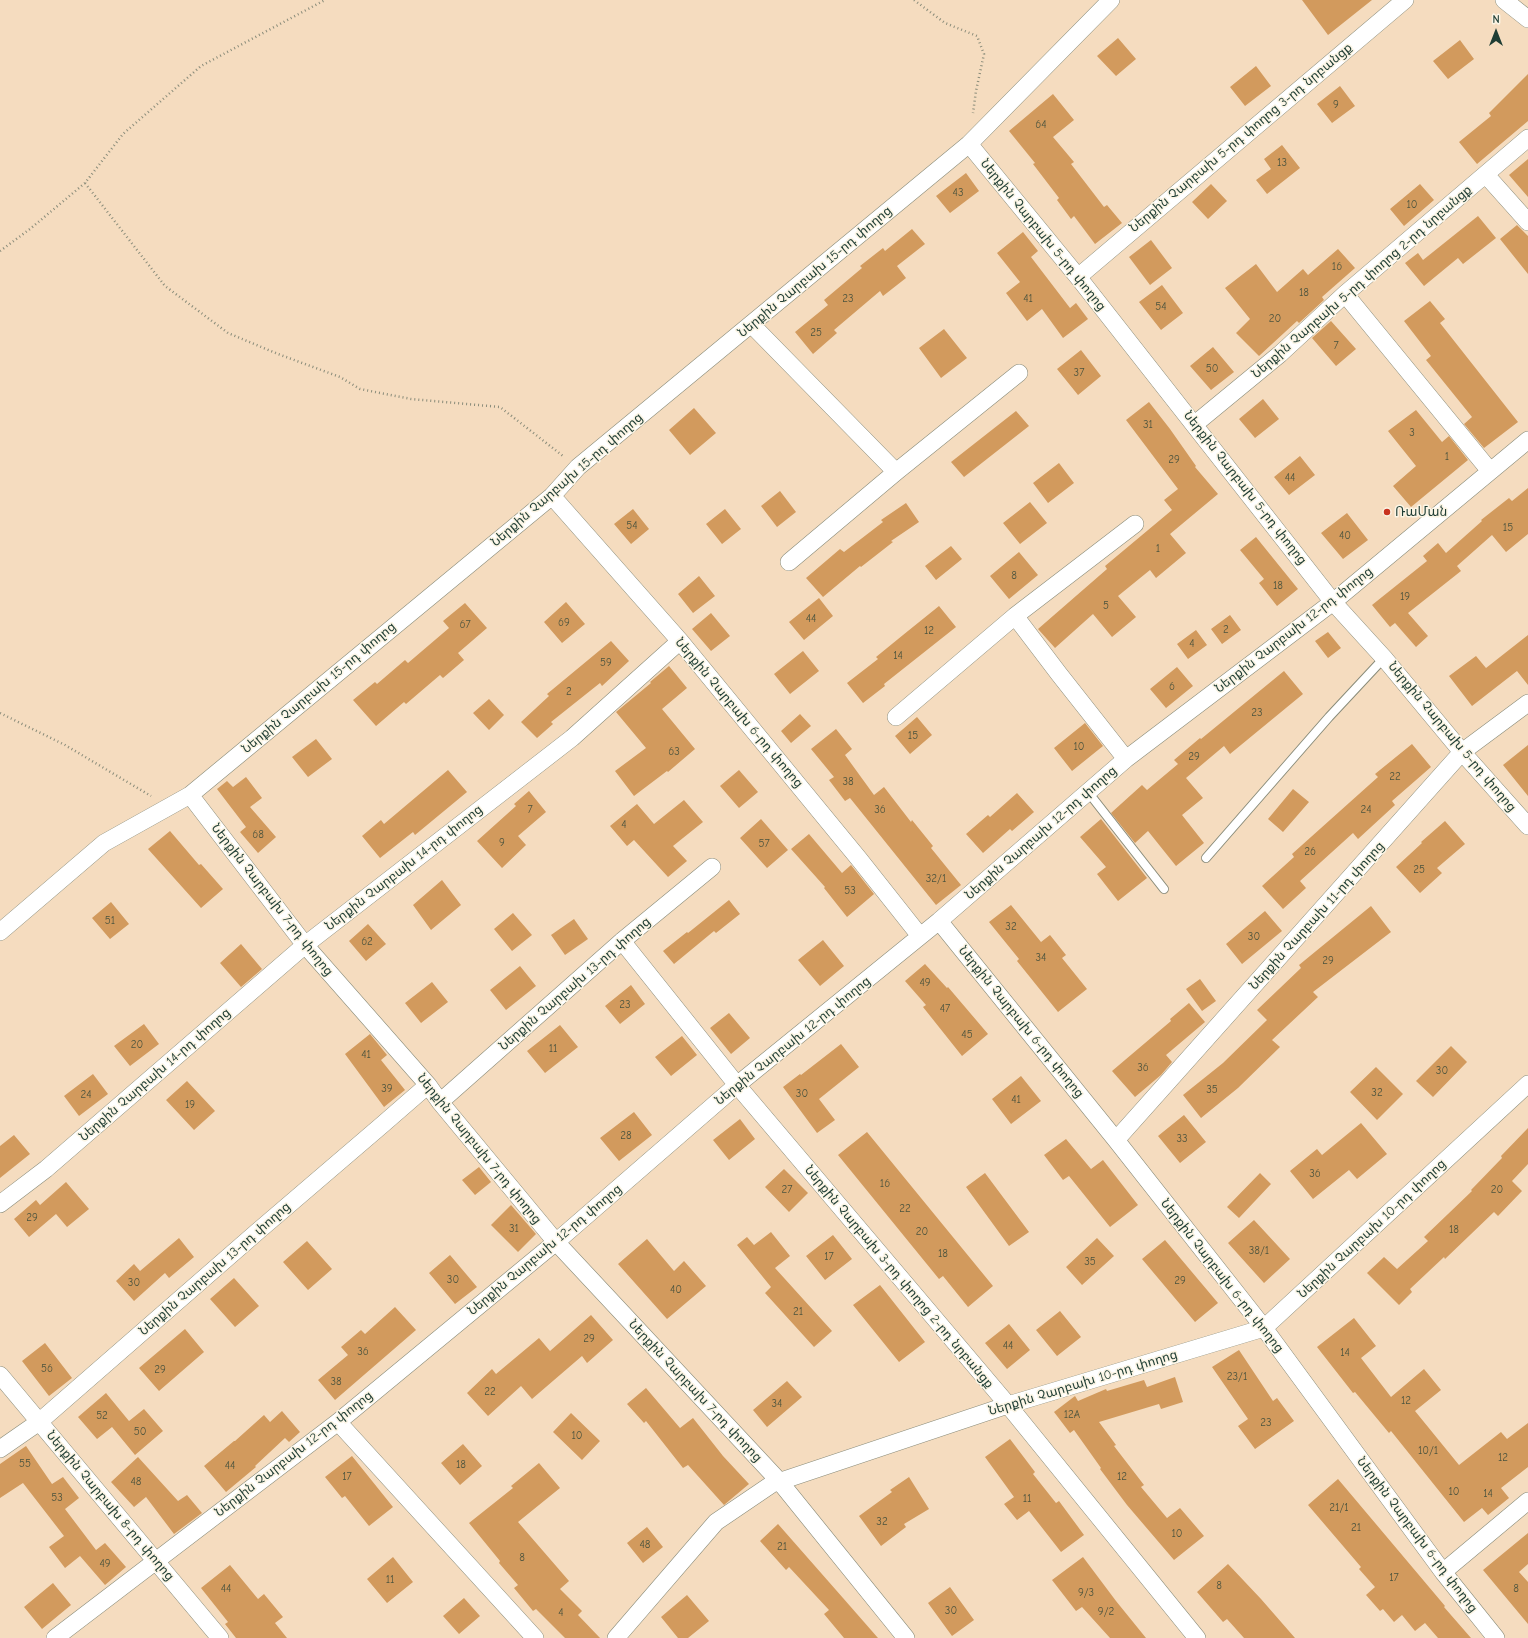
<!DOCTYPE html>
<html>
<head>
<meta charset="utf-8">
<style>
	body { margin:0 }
	#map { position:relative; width:1528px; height:1638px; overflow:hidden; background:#f5dcbf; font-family:"Comic Neue",sans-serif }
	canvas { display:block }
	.north { position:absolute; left:1476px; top:12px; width:40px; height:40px; -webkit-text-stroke:3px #fcf5e5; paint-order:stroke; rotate:0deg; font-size:11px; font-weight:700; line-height:16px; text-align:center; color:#1f3d34 }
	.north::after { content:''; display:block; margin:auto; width:14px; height:18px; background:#1f3d34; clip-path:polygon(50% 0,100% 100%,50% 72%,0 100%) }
</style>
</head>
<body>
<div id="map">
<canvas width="1528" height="1638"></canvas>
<div class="north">N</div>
</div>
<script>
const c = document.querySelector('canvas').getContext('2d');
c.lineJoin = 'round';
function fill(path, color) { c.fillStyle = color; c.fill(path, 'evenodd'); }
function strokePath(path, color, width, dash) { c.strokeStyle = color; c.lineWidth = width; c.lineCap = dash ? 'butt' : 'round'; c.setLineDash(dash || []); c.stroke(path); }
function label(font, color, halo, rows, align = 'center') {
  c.font = font + ' "Comic Neue","Noto Sans Armenian",sans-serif'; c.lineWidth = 3; c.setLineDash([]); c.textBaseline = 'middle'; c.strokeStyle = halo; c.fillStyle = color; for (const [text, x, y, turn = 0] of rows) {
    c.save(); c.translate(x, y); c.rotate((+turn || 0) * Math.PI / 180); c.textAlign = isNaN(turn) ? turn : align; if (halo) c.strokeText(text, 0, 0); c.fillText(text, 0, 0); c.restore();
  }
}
const building = new Path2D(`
	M1302,0H1372L1328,35Z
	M1118,38L1136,59L1116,76L1097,56Z
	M1460,40L1474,59L1448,79L1433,61Z
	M1256,66L1271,86L1245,106L1230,87Z
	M1528,74V121L1477,164L1459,142L1491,116L1489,113Z
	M1340,86L1355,106L1332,123L1317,104Z
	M1053,94L1074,120L1053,137L1074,162L1071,164L1104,207L1107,205L1122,223L1095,244L1074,216L1071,219L1057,200L1059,198L1033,164L1035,163L1009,131Z
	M1282,145L1300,168L1267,194L1256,180L1271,169L1264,159Z
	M1528,159V197L1509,175Z
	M966,173L979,191L950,213L936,196Z
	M1211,184L1227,201L1208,219L1192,202Z
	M1420,184L1434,200L1404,226L1390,209Z
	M1478,216L1496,238L1463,264L1458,258L1424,286L1405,263L1418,253L1423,260Z
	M1517,225L1528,236V274L1500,239Z
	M912,229L925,244L897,266L906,278L883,296L880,291L834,330L837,333L813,354L795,332L828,305L824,300L862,268L860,266L883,248L885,251Z
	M1023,232L1038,251L1031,257L1070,308L1076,303L1088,319L1063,338L1042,309L1027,321L1006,293L1020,282L997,253Z
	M1151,240L1172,268L1150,285L1129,257Z
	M1338,249L1355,268L1322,297L1324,300L1299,323L1297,321L1259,356L1236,333L1250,319L1225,288L1256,264L1277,292L1303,269L1308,275Z
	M1162,285L1183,313L1161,330L1139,302Z
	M1430,301L1445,319L1440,323L1518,422L1484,448L1464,424L1472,417L1426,360L1431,356L1404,321Z
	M1331,321L1356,349L1336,366L1312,338Z
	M944,329L967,358L941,378L919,348Z
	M1213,347L1234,372L1211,390L1190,366Z
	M1081,350L1101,376L1078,395L1057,369Z
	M1263,399L1279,419L1255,438L1239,419Z
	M1149,402L1170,429L1196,466L1195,467L1218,494L1170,534L1186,553L1156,578L1150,570L1118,596L1136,617L1112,637L1093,614L1055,648L1038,629L1107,569L1105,566L1172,510L1164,500L1178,489L1126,420Z
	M694,408L716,433L690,455L669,430Z
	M1416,410L1442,442L1449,436L1468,460L1411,507L1393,486L1416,466L1388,431Z
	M1016,411L1029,426L964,477L951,462Z
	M1300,456L1315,475L1289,495L1274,477Z
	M1059,463L1074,483L1048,503L1033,483Z
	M1528,488V534L1506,552L1492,535L1457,566L1461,571L1408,613L1428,636L1416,647L1395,623L1390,627L1372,605L1427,561L1423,556L1438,543L1446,553L1482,521L1481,520L1509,498L1512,501Z
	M780,491L796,512L777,527L761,506Z
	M1030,502L1047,523L1020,544L1003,523Z
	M906,503L919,522L891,541L893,542L861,567L860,566L823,597L806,578L840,549L844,552L883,522L881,520Z
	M633,509L649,529L631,544L614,524Z
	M725,509L741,529L722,544L706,524Z
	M1347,513L1368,540L1343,559L1321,533Z
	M1256,537L1298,589L1277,606L1259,583L1264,579L1240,550Z
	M951,546L962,559L936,580L925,566Z
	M1019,552L1038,575L1009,599L990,576Z
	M699,576L715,596L693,613L678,594Z
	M819,598L833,616L804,640L789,622Z
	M566,602L585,624L562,643L544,622Z
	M465,603L487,628L458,653L464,660L443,678L440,675L406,704L404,702L376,726L353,700L375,682L377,684L405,660L408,663L449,628L443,621Z
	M939,606L956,627L884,684L885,686L863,703L847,683L878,659L876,657L903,635Z
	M711,613L730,636L711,651L692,629Z
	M1230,615L1241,630L1222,644L1211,629Z
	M1196,630L1207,645L1188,659L1177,644Z
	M1328,632L1341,648L1328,658L1315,641Z
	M1528,635V685L1517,671L1472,706L1449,676L1476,656L1486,668Z
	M611,641L629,661L602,686L600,683L551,722L553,724L537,738L521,722L549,696L547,694Z
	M803,651L819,671L790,694L774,674Z
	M669,666L687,688L662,709L695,749L668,772L667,771L634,796L615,771L646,748L616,712L651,683L650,682Z
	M1177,667L1193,686L1166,708L1150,689Z
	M1284,671L1303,694L1230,754L1224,746L1186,778L1203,798L1182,815L1204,843L1176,866L1148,831L1135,843L1111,813L1142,785L1147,790L1178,764L1174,760L1200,738L1201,739Z
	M489,699L504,715L489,730L473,713Z
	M800,714L811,726L791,743L781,731Z
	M917,717L932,735L910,754L895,736Z
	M1085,723L1103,746L1072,771L1054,748Z
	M836,729L852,749L845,755L874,795L884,787L911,822L912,820L933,846L931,848L961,885L936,905L850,798L845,801L829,780L834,777L811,749Z
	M316,739L332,759L308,777L292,757Z
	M1412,744L1431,767L1392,801L1395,805L1358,839L1353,833L1300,881L1306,888L1283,909L1262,886L1294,857L1292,854L1378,777L1375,774Z
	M1528,745V796L1503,765Z
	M448,770L467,792L415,835L413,832L380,858L362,836L381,820L384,824Z
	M739,770L758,792L739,808L720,786Z
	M246,777L262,798L250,807L276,837L258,853L240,832L246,827L217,789L227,781L233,787Z
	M1293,789L1309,802L1283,832L1268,819Z
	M529,791L546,812L518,836L526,845L502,868L477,841L516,806L514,804Z
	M1017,793L1034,812L1012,831L1010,829L983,853L966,834L988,815L990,817Z
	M684,800L703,822L673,846L687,861L668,877L634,840L627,846L610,826L637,804L654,824Z
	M761,819L788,850L767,868L740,838Z
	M1101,819L1147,878L1118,901L1097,874L1106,867L1080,837Z
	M1445,821L1465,844L1437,868L1442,873L1420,893L1396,867L1422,843L1421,842Z
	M170,831L199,865L201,864L223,889L201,908L148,849Z
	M809,834L842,873L851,865L874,894L847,917L824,888L825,887L791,849Z
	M442,880L461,905L431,930L413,905Z
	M729,900L740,914L716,933L714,931L674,964L663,951L687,932L688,933Z
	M111,902L129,924L110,939L92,918Z
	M1011,905L1041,942L1050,935L1066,955L1062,958L1087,989L1058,1012L1017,961L1019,959L989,922Z
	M1371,906L1391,932L1313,992L1318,997L1272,1040L1280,1047L1238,1088L1201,1118L1183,1095L1223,1063L1267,1020L1257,1010L1301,968L1299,965Z
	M1265,911L1282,931L1242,964L1226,944Z
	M513,913L532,935L512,951L494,929Z
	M574,919L588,939L565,955L551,935Z
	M368,924L386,944L366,961L349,941Z
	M823,940L844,966L820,986L798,960Z
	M241,944L262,969L241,987L220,963Z
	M925,964L947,988L948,987L988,1034L962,1056L923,1007L926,1005L905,981Z
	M520,966L536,986L506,1010L490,990Z
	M1200,979L1216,1001L1202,1011L1186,989Z
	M432,982L448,1002L421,1023L405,1003Z
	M631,985L645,1004L620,1024L605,1006Z
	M1189,1003L1205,1022L1166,1055L1172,1062L1161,1075L1135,1097L1112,1071L1171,1021L1170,1019Z
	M729,1013L750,1038L731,1054L710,1028Z
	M144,1024L159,1044L130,1066L114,1046Z
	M560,1025L578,1047L545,1073L527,1051Z
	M370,1034L387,1055L381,1060L405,1090L384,1107L345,1054Z
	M682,1036L697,1055L671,1076L655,1057Z
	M841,1044L859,1067L819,1099L835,1120L817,1133L783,1087L800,1074L801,1075Z
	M1451,1046L1467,1062L1433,1097L1416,1081Z
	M1376,1067L1403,1094L1377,1120L1350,1092Z
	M93,1074L108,1094L79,1116L64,1096Z
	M1021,1076L1041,1101L1011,1124L992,1099Z
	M187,1081L215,1111L194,1130L166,1100Z
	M634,1112L652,1135L619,1161L600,1138Z
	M1184,1115L1206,1142L1180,1163L1158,1136Z
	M740,1119L755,1139L729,1160L713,1140Z
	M1361,1123L1387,1154L1357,1179L1349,1170L1313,1199L1290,1171L1317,1149L1322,1155Z
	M1528,1128V1164L1512,1181L1522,1191L1498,1216L1494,1212L1445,1259L1444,1257L1410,1289L1412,1292L1399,1305L1367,1273L1384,1257L1397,1269L1428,1241L1424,1237L1472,1191L1471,1190L1502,1158L1501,1156Z
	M867,1132L993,1286L968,1307L943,1276L939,1279L838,1155Z
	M14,1135L30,1154L0,1178V1146Z
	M1066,1139L1091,1169L1103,1160L1138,1205L1110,1227L1069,1176L1063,1180L1044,1155Z
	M479,1167L491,1182L475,1195L462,1180Z
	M784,1169L808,1193L789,1212L765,1187Z
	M985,1173L1029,1232L1009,1246L966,1187Z
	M1260,1173L1271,1184L1239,1218L1227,1207Z
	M66,1182L89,1209L67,1227L56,1214L29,1237L14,1219L36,1200L40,1205Z
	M511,1205L536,1234L518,1252L491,1225Z
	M1254,1220L1290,1259L1264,1283L1228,1243Z
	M771,1232L790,1256L775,1268L832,1331L814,1347L765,1293L771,1287L737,1245L747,1237L754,1245Z
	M833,1235L852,1259L825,1280L806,1256Z
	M179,1238L194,1257L169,1278L165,1273L134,1301L116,1281L134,1264L140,1271Z
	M1097,1238L1114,1256L1082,1285L1066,1267Z
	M647,1239L674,1271L684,1261L706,1286L667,1319L618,1264Z
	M1165,1240L1218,1303L1195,1322L1142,1259Z
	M307,1241L332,1269L308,1290L283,1262Z
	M450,1255L477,1287L455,1304L429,1273Z
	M234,1278L259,1306L235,1327L210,1299Z
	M880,1285L925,1342L899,1362L853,1305Z
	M395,1307L416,1330L335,1400L318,1380L348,1355L341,1347L361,1330L365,1334Z
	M1060,1311L1081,1337L1057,1356L1036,1330Z
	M591,1315L613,1340L587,1363L582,1356L532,1399L521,1386L488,1416L467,1393L492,1369L496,1374L539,1338L550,1351Z
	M1354,1318L1376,1346L1361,1358L1391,1397L1424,1369L1441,1390L1415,1411L1459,1465L1501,1432L1507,1439L1528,1423V1467L1501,1488L1509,1498L1488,1515L1482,1508L1464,1522L1391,1431L1389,1433L1355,1392L1353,1393L1317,1347Z
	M1009,1324L1030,1350L1007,1369L985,1343Z
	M185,1329L204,1352L159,1391L139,1368Z
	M45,1343L72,1378L49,1396L22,1361Z
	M1239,1350L1273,1401L1277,1398L1294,1421L1255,1449L1238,1426L1248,1419L1212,1367Z
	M1175,1377L1183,1402L1161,1409L1159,1404L1099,1422L1116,1445L1114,1446L1144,1485L1141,1487L1167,1518L1180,1508L1204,1536L1174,1560L1127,1505L1100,1469L1101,1468L1074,1430L1070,1433L1054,1412L1075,1396L1078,1401L1106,1389L1107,1391L1144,1380L1147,1387Z
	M787,1381L802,1397L767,1427L753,1410Z
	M646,1388L680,1428L693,1418L723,1456L749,1484L724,1505L688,1465L683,1468L646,1421L644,1423L627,1404Z
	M106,1393L129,1421L144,1409L163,1431L135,1455L112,1427L97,1439L78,1417Z
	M282,1411L300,1432L289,1442L285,1438L255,1466L256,1467L226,1492L204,1466L234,1441H235L264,1415L270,1422Z
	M571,1413L600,1441L582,1460L553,1432Z
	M1010,1439L1035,1472L1033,1474L1056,1503L1059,1501L1084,1535L1061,1552L1029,1511L1017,1520L1004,1504L1014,1497L985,1457Z
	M463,1444L482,1466L460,1485L441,1463Z
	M26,1446L52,1484L63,1477L79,1498L65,1509L96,1550L105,1543L126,1567L105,1585L80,1556L65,1568L49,1547L64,1536L23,1483L0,1498V1464Z
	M352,1456L393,1507L369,1526L345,1496L342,1498L325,1477Z
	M138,1457L178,1501L187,1495L202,1513L174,1534L146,1497L134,1507L111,1482Z
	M539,1463L560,1488L518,1522L569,1581L560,1589L582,1611L578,1615L600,1638H565L536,1609L533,1611L514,1588L518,1585L499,1563L500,1561L469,1523L513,1488L511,1486Z
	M909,1477L929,1509L904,1524L906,1527L881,1546L859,1516L892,1492L890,1490Z
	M1338,1479L1445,1606L1444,1607L1471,1638H1438L1425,1623L1415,1631L1402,1615L1394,1622L1383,1609L1380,1611L1366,1595L1375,1587L1359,1569L1361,1567L1308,1505Z
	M778,1524L843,1598L878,1638H844L824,1614L829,1610L789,1567L786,1570L760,1541Z
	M647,1527L663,1547L643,1563L627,1543Z
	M1528,1533V1564L1519,1572L1528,1582V1624L1483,1570Z
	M393,1557L413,1582L387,1603L367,1579Z
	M1083,1557L1116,1601L1146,1638H1110L1082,1607L1076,1611L1052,1580Z
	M1228,1564L1261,1599L1295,1638H1244L1227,1619L1223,1622L1197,1592Z
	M230,1565L258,1599L264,1594L283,1617L275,1623L287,1638H236L225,1624L228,1622L201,1588Z
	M53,1583L71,1605L42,1629L24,1607Z
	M950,1587L974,1620L952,1636L928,1603Z
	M687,1595L709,1621L688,1638H678L661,1617Z
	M464,1598L480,1616L459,1634L443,1616Z`);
const path = new Path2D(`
	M914,0L945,23L977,36L984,54L976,91L973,113
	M85,183L165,286L228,333L278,354L340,377L360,389L411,399L500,407L563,456
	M0,251L30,229L85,183L123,134L201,66L325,0
	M0,713L65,745L151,796`);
const lane = new Path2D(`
	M1088,792L1164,889
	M1206,858L1329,717L1384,658`);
const street = new Path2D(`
	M1504,0L1528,19
	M969,144L1078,277L1333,602L1384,658L1462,752L1528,826
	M1486,175L1528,222
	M1078,277L1405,0
	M1345,294L1490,471
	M751,324L896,472
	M1195,424L1280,354L1345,294L1528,138
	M552,496L680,641L859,859L920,936
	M789,562L896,472L1019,373
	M1015,616L1059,674L1126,759
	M896,717L1015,616L1135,524
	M190,795L305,945L428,1085L440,1102L556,1242L780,1482L906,1638
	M939,921L1116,1140L1264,1328L1443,1572L1496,1638
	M0,932L104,843L190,795L552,496L578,467L969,144L1111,0
	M622,941L737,1085L1008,1405L1197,1638
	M440,1102L622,941L712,867
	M1116,1140L1462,752L1528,703
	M0,1204L46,1169L305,945L572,738L680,641
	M0,1375L220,1638
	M338,1422L535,1638
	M0,1449L39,1422L257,1232L382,1125L428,1085
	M1443,1572L1528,1501
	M55,1638L338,1422L556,1242L737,1085L939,921L1126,759L1333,602L1528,440
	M616,1638L716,1522L772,1484L1008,1405L1264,1328L1528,1084`);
const markers = [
	[1387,512,4,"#c8321e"]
];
const numberNames = [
	["9",1336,105],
	["64",1041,125],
	["13",1282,163],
	["43",958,193],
	["10",1412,205],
	["16",1337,267],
	["18",1304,293],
	["23",848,299],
	["41",1028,299],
	["54",1161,307],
	["20",1275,319],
	["25",816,333],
	["7",1336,346],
	["50",1212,369],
	["37",1079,373],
	["31",1148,425],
	["3",1412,433],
	["1",1447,457],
	["29",1174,460],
	["44",1290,478],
	["54",632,526],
	["15",1508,528],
	["40",1345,536],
	["1",1158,549],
	["8",1014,576],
	["18",1278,586],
	["19",1405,597],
	["5",1106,606],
	["44",811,619],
	["69",564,623],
	["67",465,625],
	["2",1226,630],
	["12",929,631],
	["4",1192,644],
	["14",898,656],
	["59",606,663],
	["6",1172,687],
	["2",569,692],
	["23",1257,713],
	["15",913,736],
	["10",1079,747],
	["63",674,752],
	["29",1194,757],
	["22",1395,777],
	["38",848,782],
	["7",530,810],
	["36",880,810],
	["24",1366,810],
	["4",624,825],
	["68",258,835],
	["9",502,843],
	["57",764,844],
	["26",1310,852],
	["25",1419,870],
	["32/1",936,879],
	["53",850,891],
	["51",110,921],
	["32",1011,927],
	["30",1254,937],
	["62",367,942],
	["34",1041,958],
	["29",1328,961],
	["49",925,983],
	["23",625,1005],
	["47",945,1009],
	["45",967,1035],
	["20",137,1045],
	["11",553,1049],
	["41",366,1055],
	["36",1143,1068],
	["30",1442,1071],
	["39",387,1089],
	["35",1212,1090],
	["32",1377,1093],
	["30",802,1094],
	["24",86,1095],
	["41",1016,1100],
	["19",190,1105],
	["28",626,1136],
	["33",1182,1139],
	["36",1315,1174],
	["16",885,1184],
	["27",787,1190],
	["20",1497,1190],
	["22",905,1209],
	["29",32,1218],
	["31",514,1229],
	["18",1454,1230],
	["20",922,1232],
	["38/1",1259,1251],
	["18",943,1254],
	["17",829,1257],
	["35",1090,1262],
	["30",453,1280],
	["29",1180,1281],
	["30",134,1283],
	["40",676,1290],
	["21",798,1312],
	["29",589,1339],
	["44",1008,1346],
	["36",363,1352],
	["14",1345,1353],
	["56",47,1369],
	["29",160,1370],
	["23/1",1237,1377],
	["38",336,1382],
	["22",490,1392],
	["12",1406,1401],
	["34",777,1404],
	["12A",1072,1415],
	["52",102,1416],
	["23",1266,1423],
	["50",140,1432],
	["10",577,1436],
	["10/1",1428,1451],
	["12",1503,1458],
	["55",25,1464],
	["18",461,1465],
	["44",230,1466],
	["17",347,1477],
	["12",1122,1477],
	["48",136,1482],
	["10",1454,1492],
	["14",1488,1494],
	["53",57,1498],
	["11",1027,1499],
	["21/1",1339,1508],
	["32",882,1522],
	["21",1356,1528],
	["10",1177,1534],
	["48",645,1545],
	["21",782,1547],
	["8",522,1558],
	["49",105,1564],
	["17",1394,1578],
	["11",390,1580],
	["8",1219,1586],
	["44",226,1589],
	["8",1516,1589],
	["9/3",1086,1593],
	["30",951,1611],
	["9/2",1106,1612],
	["4",561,1613]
];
const streetNames = [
	["Ներքին Չարբախ 5-րդ փողոց 3-րդ նրբանցք",1241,138,-40],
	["Ներքին Չարբախ 5-րդ փողոց",1043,235,51],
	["Ներքին Չարբախ 15-րդ փողոց",815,272,-40],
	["Ներքին Չարբախ 5-րդ փողոց 2-րդ նրբանցք",1362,282,-41],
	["Ներքին Չարբախ 15-րդ փողոց",567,480,-41],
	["Ներքին Չարբախ 5-րդ փողոց",1245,488,52],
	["Ներքին Չարբախ 12-րդ փողոց",1294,630,-38],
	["Ներքին Չարբախ 15-րդ փողոց",319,688,-40],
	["Ներքին Չարբախ 6-րդ փողոց",739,713,50],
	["Ներքին Չարբախ 5-րդ փողոց",1452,737,50],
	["Ներքին Չարբախ 12-րդ փողոց",1041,833,-41],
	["Ներքին Չարբախ 14-րդ փողոց",404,868,-38],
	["Ներքին Չարբախ 7-րդ փողոց",272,900,52],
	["Ներքին Չարբախ 11-րդ փողոց",1317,916,-48],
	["Ներքին Չարբախ 13-րդ փողոց",575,984,-41],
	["Ներքին Չարբախ 6-րդ փողոց",1021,1022,51],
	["Ներքին Չարբախ 12-րդ փողոց",793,1041,-39],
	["Ներքին Չարբախ 14-րդ փողոց",155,1075,-41],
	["Ներքին Չարբախ 7-րդ փողոց",479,1149,51],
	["Ներքին Չարբախ 10-րդ փողոց",1372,1229,-43],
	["Ներքին Չարբախ 12-րդ փողոց",545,1250,-40],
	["Ներքին Չարբախ 13-րդ փողոց",215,1269,-41],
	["Ներքին Չարբախ 6-րդ փողոց",1222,1276,52],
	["Ներքին Չարբախ 3-րդ փողոց 2-րդ նրբանցք",899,1277,50],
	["Ներքին Չարբախ 10-րդ փողոց",1083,1383,-17],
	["Ներքին Չարբախ 7-րդ փողոց",695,1391,47],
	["Ներքին Չարբախ 12-րդ փողոց",294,1454,-38],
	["Ներքին Չարբախ 8-րդ փողոց",110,1506,50],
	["Ներքին Չարբախ 6-րդ փողոց",1417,1535,53]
];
const poiNames = [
	["ՌաՄան",1395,512]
];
fill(building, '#d29a5d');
strokePath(lane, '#8a8c7a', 10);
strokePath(street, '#8a8c7a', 18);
strokePath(path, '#8a8c7a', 2.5, [1, 3]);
strokePath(lane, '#fff', 8);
strokePath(street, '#fff', 17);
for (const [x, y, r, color] of markers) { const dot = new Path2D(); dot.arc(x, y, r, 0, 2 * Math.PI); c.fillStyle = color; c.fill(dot); strokePath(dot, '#fcf5e5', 1.5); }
label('11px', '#4c543e', null, numberNames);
label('13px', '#1f3d34', '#fcf5e5', streetNames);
label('13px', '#1f3d34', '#fcf5e5', poiNames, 'left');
</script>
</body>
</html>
